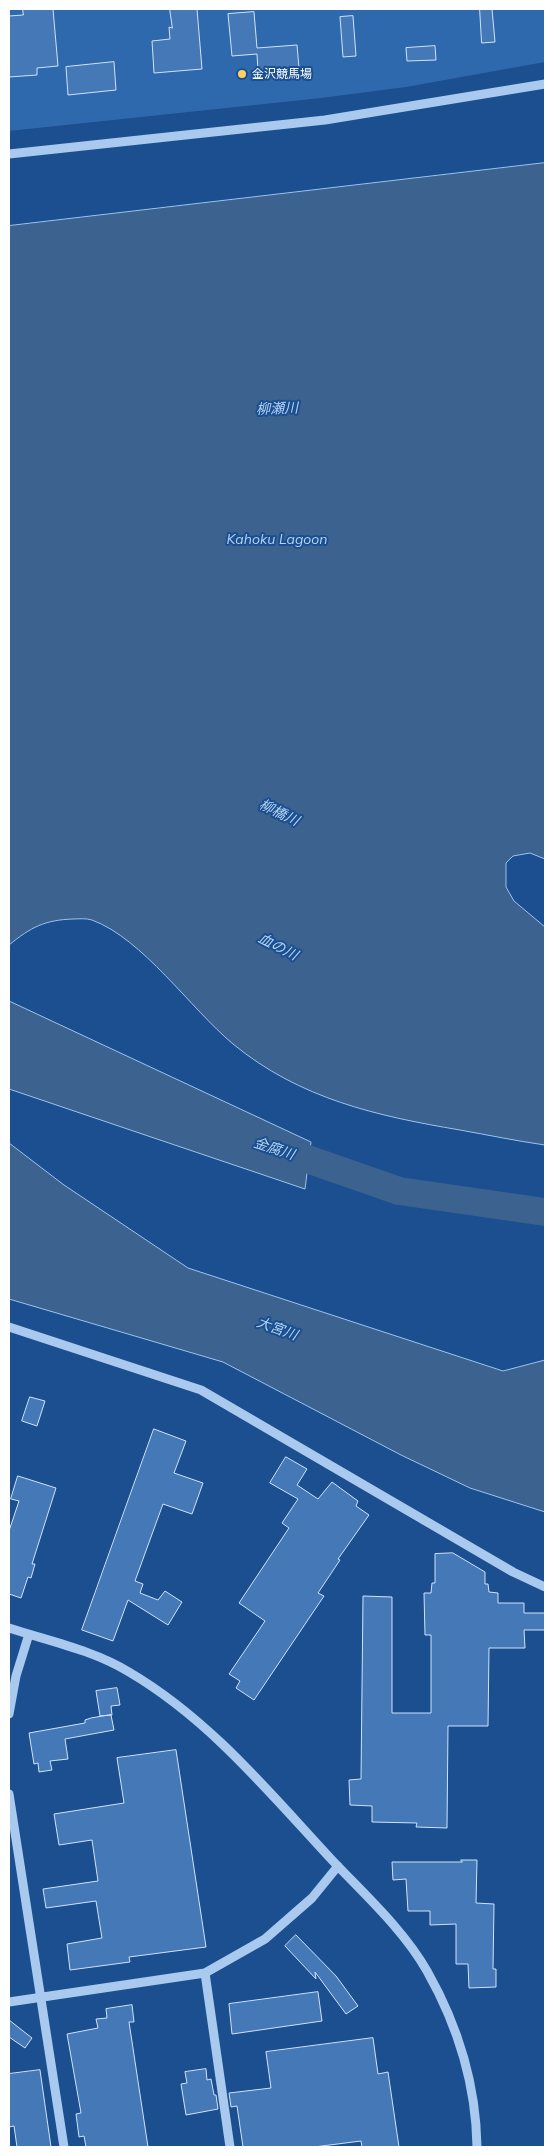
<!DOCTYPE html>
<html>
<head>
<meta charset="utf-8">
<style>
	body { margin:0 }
	#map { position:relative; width:554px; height:2156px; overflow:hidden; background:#1b4f8f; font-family:Mulish,sans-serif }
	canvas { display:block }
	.frame { position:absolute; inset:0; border:10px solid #fff; pointer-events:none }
</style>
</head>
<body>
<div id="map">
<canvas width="554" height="2156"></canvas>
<div class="frame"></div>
</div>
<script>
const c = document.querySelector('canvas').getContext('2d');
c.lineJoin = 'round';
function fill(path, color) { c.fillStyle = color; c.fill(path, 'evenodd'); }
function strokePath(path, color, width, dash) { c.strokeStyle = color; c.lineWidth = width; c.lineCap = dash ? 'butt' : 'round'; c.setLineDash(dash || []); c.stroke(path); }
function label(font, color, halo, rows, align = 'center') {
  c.font = font + ' Mulish,"Noto Sans JP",sans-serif'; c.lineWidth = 4; c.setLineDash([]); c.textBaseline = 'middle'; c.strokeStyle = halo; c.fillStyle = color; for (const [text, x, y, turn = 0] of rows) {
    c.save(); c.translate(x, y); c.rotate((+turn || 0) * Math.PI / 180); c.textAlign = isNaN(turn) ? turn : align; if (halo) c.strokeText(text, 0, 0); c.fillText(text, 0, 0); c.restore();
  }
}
const green = new Path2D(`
	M9,9H545V62L406,87L321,98L9,131Z`);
const water = new Path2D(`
	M545,163V859L530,853L513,856L506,863V887L514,901L545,927V1145C517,1141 488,1135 460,1130C377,1116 300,1099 233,1044C190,1008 143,939 92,920C86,918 79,919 73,919C45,920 31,927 9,945V226Z
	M9,1001L311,1142L305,1189L9,1089Z
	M9,1143L64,1185L188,1268L503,1371L545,1360V1512L470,1488L401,1455L223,1362L9,1299Z`);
const river = new Path2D(`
	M273,1147L399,1191L545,1212`);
const building = new Path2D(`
	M23,9H53L58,66L37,68V75L9,77V16L23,15Z
	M170,9H197L202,69L154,73L152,41L170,39L169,27L172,28Z
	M480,9H492L495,42L482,43Z
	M254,12L257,48L297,45L299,68L258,71L257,54L232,56L228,14Z
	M353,16L356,56L343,57L340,17Z
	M435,46L436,60L407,61L406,48Z
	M114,62L116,90L68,95L66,67Z
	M30,1397L45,1401L37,1426L22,1421Z
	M154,1429L186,1441L174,1473L203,1483L192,1514L163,1504L135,1581L143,1584L140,1593L158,1600L165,1591L182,1602L168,1625L128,1600L113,1641L82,1630Z
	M286,1457L307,1469L297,1485L318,1499L332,1482L358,1501L356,1506L369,1515L338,1559L340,1560L318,1593L324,1596L254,1700L236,1688L240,1681L229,1674L265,1621L239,1603L289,1528L282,1523L298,1499L270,1483Z
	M18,1476L56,1488L32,1564H35L31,1578L28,1577L21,1598L9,1594V1531L19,1501L11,1499Z
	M453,1553L485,1572V1584H488L489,1592L498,1593V1603H524V1613H545V1630H524L525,1648H489L488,1726H448L447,1828L416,1827L417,1823L372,1822V1806L350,1805L349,1780L361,1779L363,1596L392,1597V1713H431V1635H425L424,1593H431L432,1583H435V1554Z
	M117,1688L120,1705L111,1706L112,1715L100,1716L96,1691Z
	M111,1715L114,1730L65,1739L68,1759L50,1761L52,1770L39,1772L38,1763L34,1764L29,1733L85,1723V1720L91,1718Z
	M176,1750L206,1947L129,1957L130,1962L70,1970L67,1944L102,1938L96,1901L46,1908L43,1889L98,1881L92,1840L59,1845L54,1814L124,1803L117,1758Z
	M461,1860H477L476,1903L494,1904L493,1969H496V1987L469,1988L468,1964H456V1924L430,1925V1911H408L406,1879L393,1880L392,1862H462Z
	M296,1935L336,1976L358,2006L346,2014L315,1972L316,1979L285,1946Z
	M318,1992L322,2021L232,2034L229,2004Z
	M132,2005L134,2022H129L148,2147H86L84,2136L79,2137L76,2114L81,2113L67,2034L98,2028L96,2019L107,2018L106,2009Z
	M9,2020L32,2038L25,2048L9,2037Z
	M373,2038L378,2074L388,2072L399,2147H362L361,2141L314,2147H243L237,2106L231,2107L229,2093L271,2088L266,2052Z
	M206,2069L207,2080L211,2079L214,2095H216L218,2109L186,2115L181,2084L187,2083L185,2072Z
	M40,2070L51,2147H17L14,2126L9,2127V2074Z`);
const minor = new Path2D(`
	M9,154L325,120L545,84
	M9,1327L201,1390L513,1572L545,1587
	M9,1628C49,1641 93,1650 129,1672C209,1719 268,1791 331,1859C364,1894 403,1929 427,1971C457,2024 476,2085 477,2147
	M9,1714L16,1676L29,1634
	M9,1794L64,2147
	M205,1973L230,2147
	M9,2002L205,1973L265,1939L312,1898L338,1866`);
const markers = [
	[242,74,5,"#ffd166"]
];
const poiNames = [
	["金沢競馬場",252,74]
];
const waterNames = [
	["柳瀬川",277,409,-2],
	["Kahoku Lagoon",277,540],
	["柳橋川",279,813,26],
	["血の川",278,947,27],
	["金腐川",274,1149,18],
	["大宮川",277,1329,20]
];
fill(green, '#2e69ad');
fill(water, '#3c6290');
strokePath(water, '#9cc4f0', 1);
strokePath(river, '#3c6290', 28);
fill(building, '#4478b7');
strokePath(building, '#cfe3fa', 1);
strokePath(minor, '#a9c9ee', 9);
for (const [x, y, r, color] of markers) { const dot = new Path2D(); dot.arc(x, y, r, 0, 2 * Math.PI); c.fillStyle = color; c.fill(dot); strokePath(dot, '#1b4f8f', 2); }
label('12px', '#fff', '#1b4f8f', poiNames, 'left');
label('italic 14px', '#b5d3f5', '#1b4f8f', waterNames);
</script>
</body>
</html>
